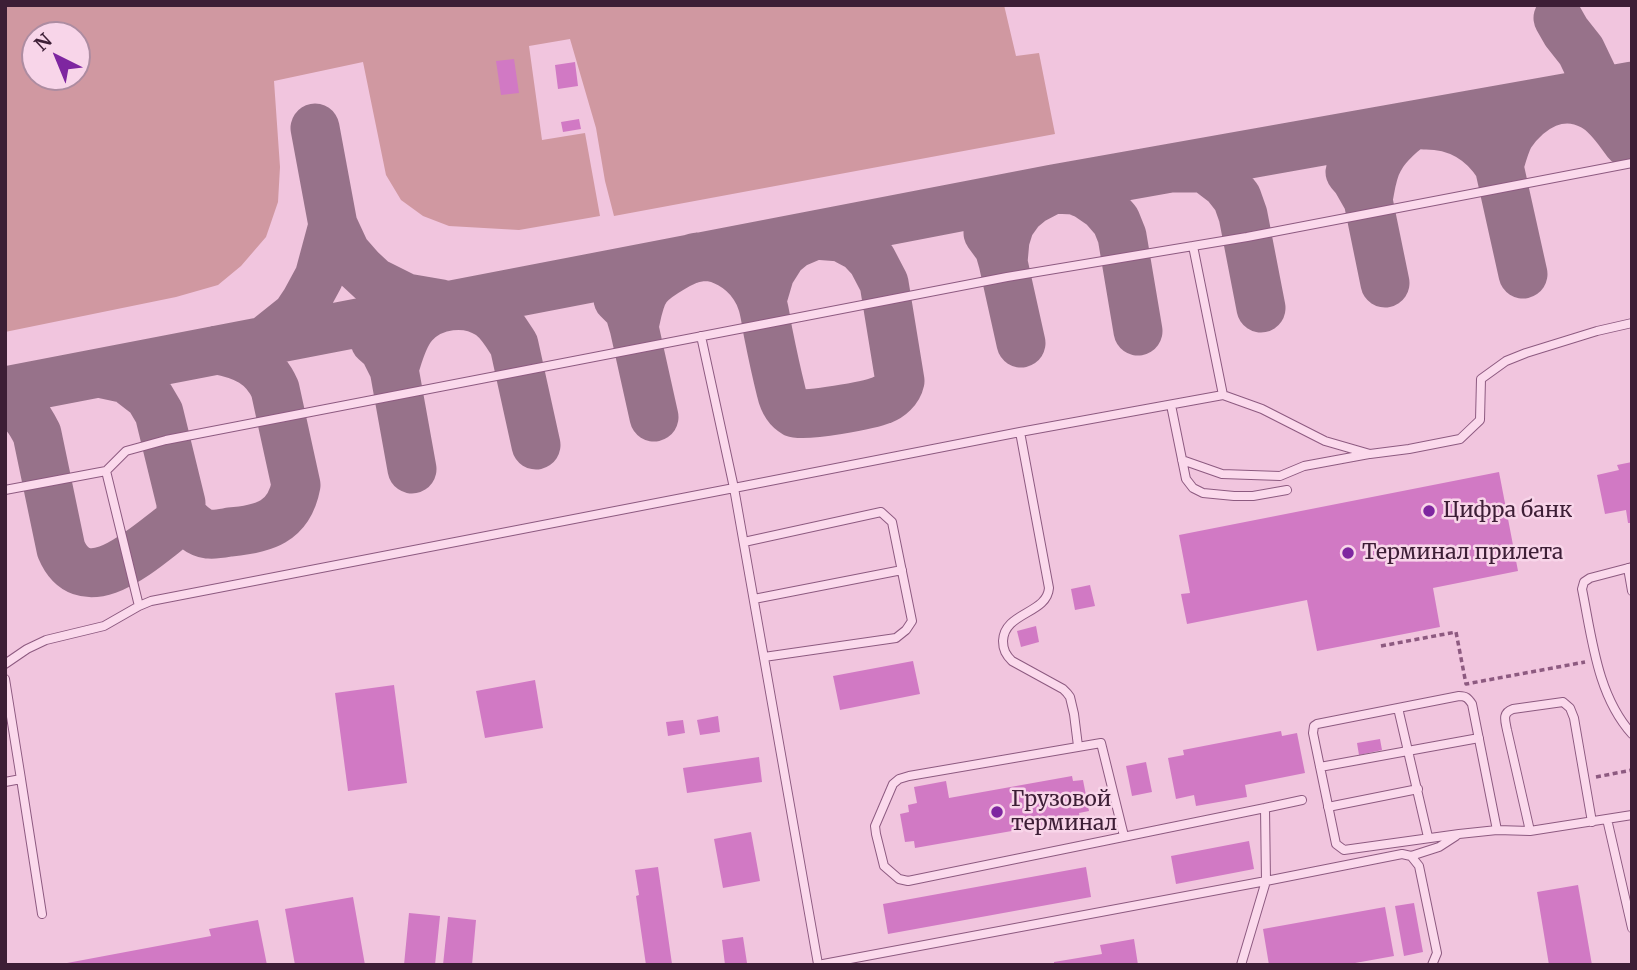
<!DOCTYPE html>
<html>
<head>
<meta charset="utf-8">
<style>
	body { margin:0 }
	#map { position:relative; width:1637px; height:970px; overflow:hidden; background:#f1c5de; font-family:Merriweather,serif }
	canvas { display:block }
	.frame { position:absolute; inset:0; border:7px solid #3d1e36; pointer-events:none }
	.north { position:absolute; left:21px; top:21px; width:70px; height:70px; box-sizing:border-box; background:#f8d5e9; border:2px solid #ad8ca1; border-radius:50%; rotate:317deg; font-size:19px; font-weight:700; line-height:28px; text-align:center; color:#3d1e36 }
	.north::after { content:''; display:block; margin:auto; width:24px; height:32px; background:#7e26a0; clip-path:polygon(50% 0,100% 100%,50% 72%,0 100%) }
</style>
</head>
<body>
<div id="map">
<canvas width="1637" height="970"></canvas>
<div class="frame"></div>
<div class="north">N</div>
</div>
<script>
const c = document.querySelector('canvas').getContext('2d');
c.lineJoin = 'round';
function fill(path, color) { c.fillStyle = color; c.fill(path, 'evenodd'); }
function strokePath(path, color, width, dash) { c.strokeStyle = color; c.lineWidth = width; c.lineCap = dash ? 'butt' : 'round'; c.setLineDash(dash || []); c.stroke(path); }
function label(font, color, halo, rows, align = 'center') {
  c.font = font + ' Merriweather,serif'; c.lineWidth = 5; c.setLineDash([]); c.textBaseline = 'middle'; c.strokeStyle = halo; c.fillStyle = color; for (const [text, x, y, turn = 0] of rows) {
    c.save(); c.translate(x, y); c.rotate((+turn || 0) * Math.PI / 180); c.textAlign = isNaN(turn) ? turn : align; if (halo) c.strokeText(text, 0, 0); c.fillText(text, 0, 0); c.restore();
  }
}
const green = new Path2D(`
	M5,5H1004L1016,56L1039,53L1055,134L614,216L605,181L596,128L570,39L529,46L542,140L585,133L600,216L519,230L449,226L423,216L401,200L386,175L363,62L274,81L280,167L278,202L266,237L241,266L218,285L176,297L5,332ZM35,35H77V77H35Z`);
const taxiway = new Path2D(`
	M1499,166C1502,156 1505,144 1510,135C1529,107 1561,88 1593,106C1608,114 1617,129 1627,142L1600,91L1581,51L1566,32L1558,18
	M1173,168H1205L1226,184L1237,198L1243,215L1261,308
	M1350,172L1356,179L1368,200L1385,283
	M1368,200C1371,185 1372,171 1380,158C1385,148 1405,127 1415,125C1419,124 1423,125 1426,125C1458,125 1482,139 1499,166L1523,274
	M333,225L346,253L360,269L374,282L406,298L441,304
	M988,233L999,248L1003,262L1021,343
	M1003,262L1005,240L1010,224L1020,210L1032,200L1053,189L1074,190L1087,195L1103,206L1116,221L1122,236L1138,331
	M618,299L629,310L634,327L654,417
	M634,327C637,314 639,297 648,286C657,276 686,258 699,257C720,254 743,269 754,286C764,300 765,316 768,332C772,352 776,371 781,391C783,400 786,408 795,413C805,417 870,405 882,400C890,397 898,390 900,381L884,283L872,260L860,247L841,237L815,235L794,244L782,254L770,273L762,300
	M266,340L296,316L306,301L319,277L333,225L315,128
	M375,341L384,349L394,369L412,469
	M394,369C399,354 403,336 414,324C432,304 467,299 490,315C500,322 507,334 514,345L536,445
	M5,391L1053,189L1632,86
	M5,401C23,410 28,416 37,434L61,549C85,606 147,545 176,524L181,515V503L159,413L149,396L127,379L99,373
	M181,515C188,522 198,533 208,534C215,535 224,533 230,532C264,529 289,522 296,485L275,389C264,364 244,355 217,350`);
const building = new Path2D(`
	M514,59L519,93L501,95L496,61Z
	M575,62L578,86L558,89L555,65Z
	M579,119L581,129L563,132L561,122Z
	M1632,462V523H1628L1626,510L1605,514L1597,475L1619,470L1617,465Z
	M1499,472L1518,571L1433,588L1440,627L1317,651L1307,600L1187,624L1181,594L1190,593L1179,535Z
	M1090,585L1095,606L1075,610L1071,589Z
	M1036,626L1039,642L1021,647L1017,631Z
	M913,661L920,694L840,710L833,676Z
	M535,680L543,728L485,738L476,691Z
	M394,685L407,783L348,791L335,693Z
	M718,716L720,732L700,735L697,720Z
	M683,720L685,733L668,736L666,722Z
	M1281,731L1282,736L1297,733L1305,773L1245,785L1247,797L1196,806L1194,795L1176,799L1168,758L1184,755L1183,750Z
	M1380,739L1382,750L1359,755L1357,743Z
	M759,757L762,782L687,793L683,768Z
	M1146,762L1152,792L1132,796L1126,766Z
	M1072,776L1073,781L1083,780L1089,811L1079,813L1080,819L915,848L914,841L905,842L900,814L909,812L908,805L917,803L914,787L946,781L949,798Z
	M751,832L760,881L723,888L714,839Z
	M1249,841L1254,869L1176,884L1171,856Z
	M658,867L672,964L646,965L636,896L639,895L635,870Z
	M1086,867L1091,897L888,934L883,904Z
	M1578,885L1592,965H1549L1537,892Z
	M353,897L365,965H295L285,909Z
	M1414,903L1423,952L1404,956L1395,906Z
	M1385,907L1394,956L1344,965H1269L1263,929Z
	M409,913L440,916L435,965H404Z
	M448,917L476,920L472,965H443Z
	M258,920L267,965H67V963L211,936L209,929Z
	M743,937L747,963L725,965L722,940Z
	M1134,939L1138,965H1054V962L1102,954L1100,945Z`);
const path = new Path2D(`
	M1381,646L1456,632L1466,684L1585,662
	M1596,777L1632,770`);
const lane = new Path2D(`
	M1193,246L1223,395
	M1171,405L1186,479L1193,488L1203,493L1234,496H1253L1287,490
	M1020,432L1049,588C1047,614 1004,612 1003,641C1003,650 1006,655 1012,661L1063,689L1067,693L1070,697L1074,714L1078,746
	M1182,460L1222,474L1280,476L1304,466L1369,454
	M106,471L139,606
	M5,490L106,471L126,451L166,440L1007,277L1247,237L1632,163
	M744,542L881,512L892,522L912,621L906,630L896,638L764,657
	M1632,567L1590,578L1584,582L1582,589C1592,638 1597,695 1632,734
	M1628,568L1632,591
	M754,599L902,570
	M5,664L27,649L46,640L104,626L139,606L151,601L734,488L701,336
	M5,679L21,779L5,782
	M1398,708L1428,837
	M1320,767L1479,738
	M21,779L42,914
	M1328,807L1418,789
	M1265,808L1302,800
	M1607,819L1632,928
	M1592,822L1574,718L1570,708L1563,702L1513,709C1502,713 1505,720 1507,730L1530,831L1632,815
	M1497,830L1472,704C1468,698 1466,696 1459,696L1317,724L1314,726L1313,733L1336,844L1344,850L1459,834L1497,830L1530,831
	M1124,836L1101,743L909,776L899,779L893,784L875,826L876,834L884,866L899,879L908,881L1265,808L1266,881L1241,965
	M1411,856L1439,847L1456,836
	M818,964L734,488L1020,432L1223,395L1262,409L1325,441L1370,454L1409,449L1460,439L1480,420L1481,379L1506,361L1526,353L1597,331L1632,323
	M818,965L1266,881L1402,854L1411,856L1419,866L1437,953L1432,965`);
const markers = [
	[1429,511,7,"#7e26a0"],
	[1348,553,7,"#7e26a0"],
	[997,812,7,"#7e26a0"]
];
const poiNames = [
	["Цифра банк",1443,511],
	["Терминал прилета",1362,553],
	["Грузовой",1011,800],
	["терминал",1011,824]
];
fill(green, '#d098a1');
strokePath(taxiway, '#97728a', 49);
fill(building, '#d179c4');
strokePath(lane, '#8d5a80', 10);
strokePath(path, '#8d5a80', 3.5, [5, 3.5]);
strokePath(lane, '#fbd9ec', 8);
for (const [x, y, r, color] of markers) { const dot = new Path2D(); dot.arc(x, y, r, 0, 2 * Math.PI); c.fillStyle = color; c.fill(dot); strokePath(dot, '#f8d5e9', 2.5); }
label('21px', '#3d1e36', '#f8d5e9', poiNames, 'left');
</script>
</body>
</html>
